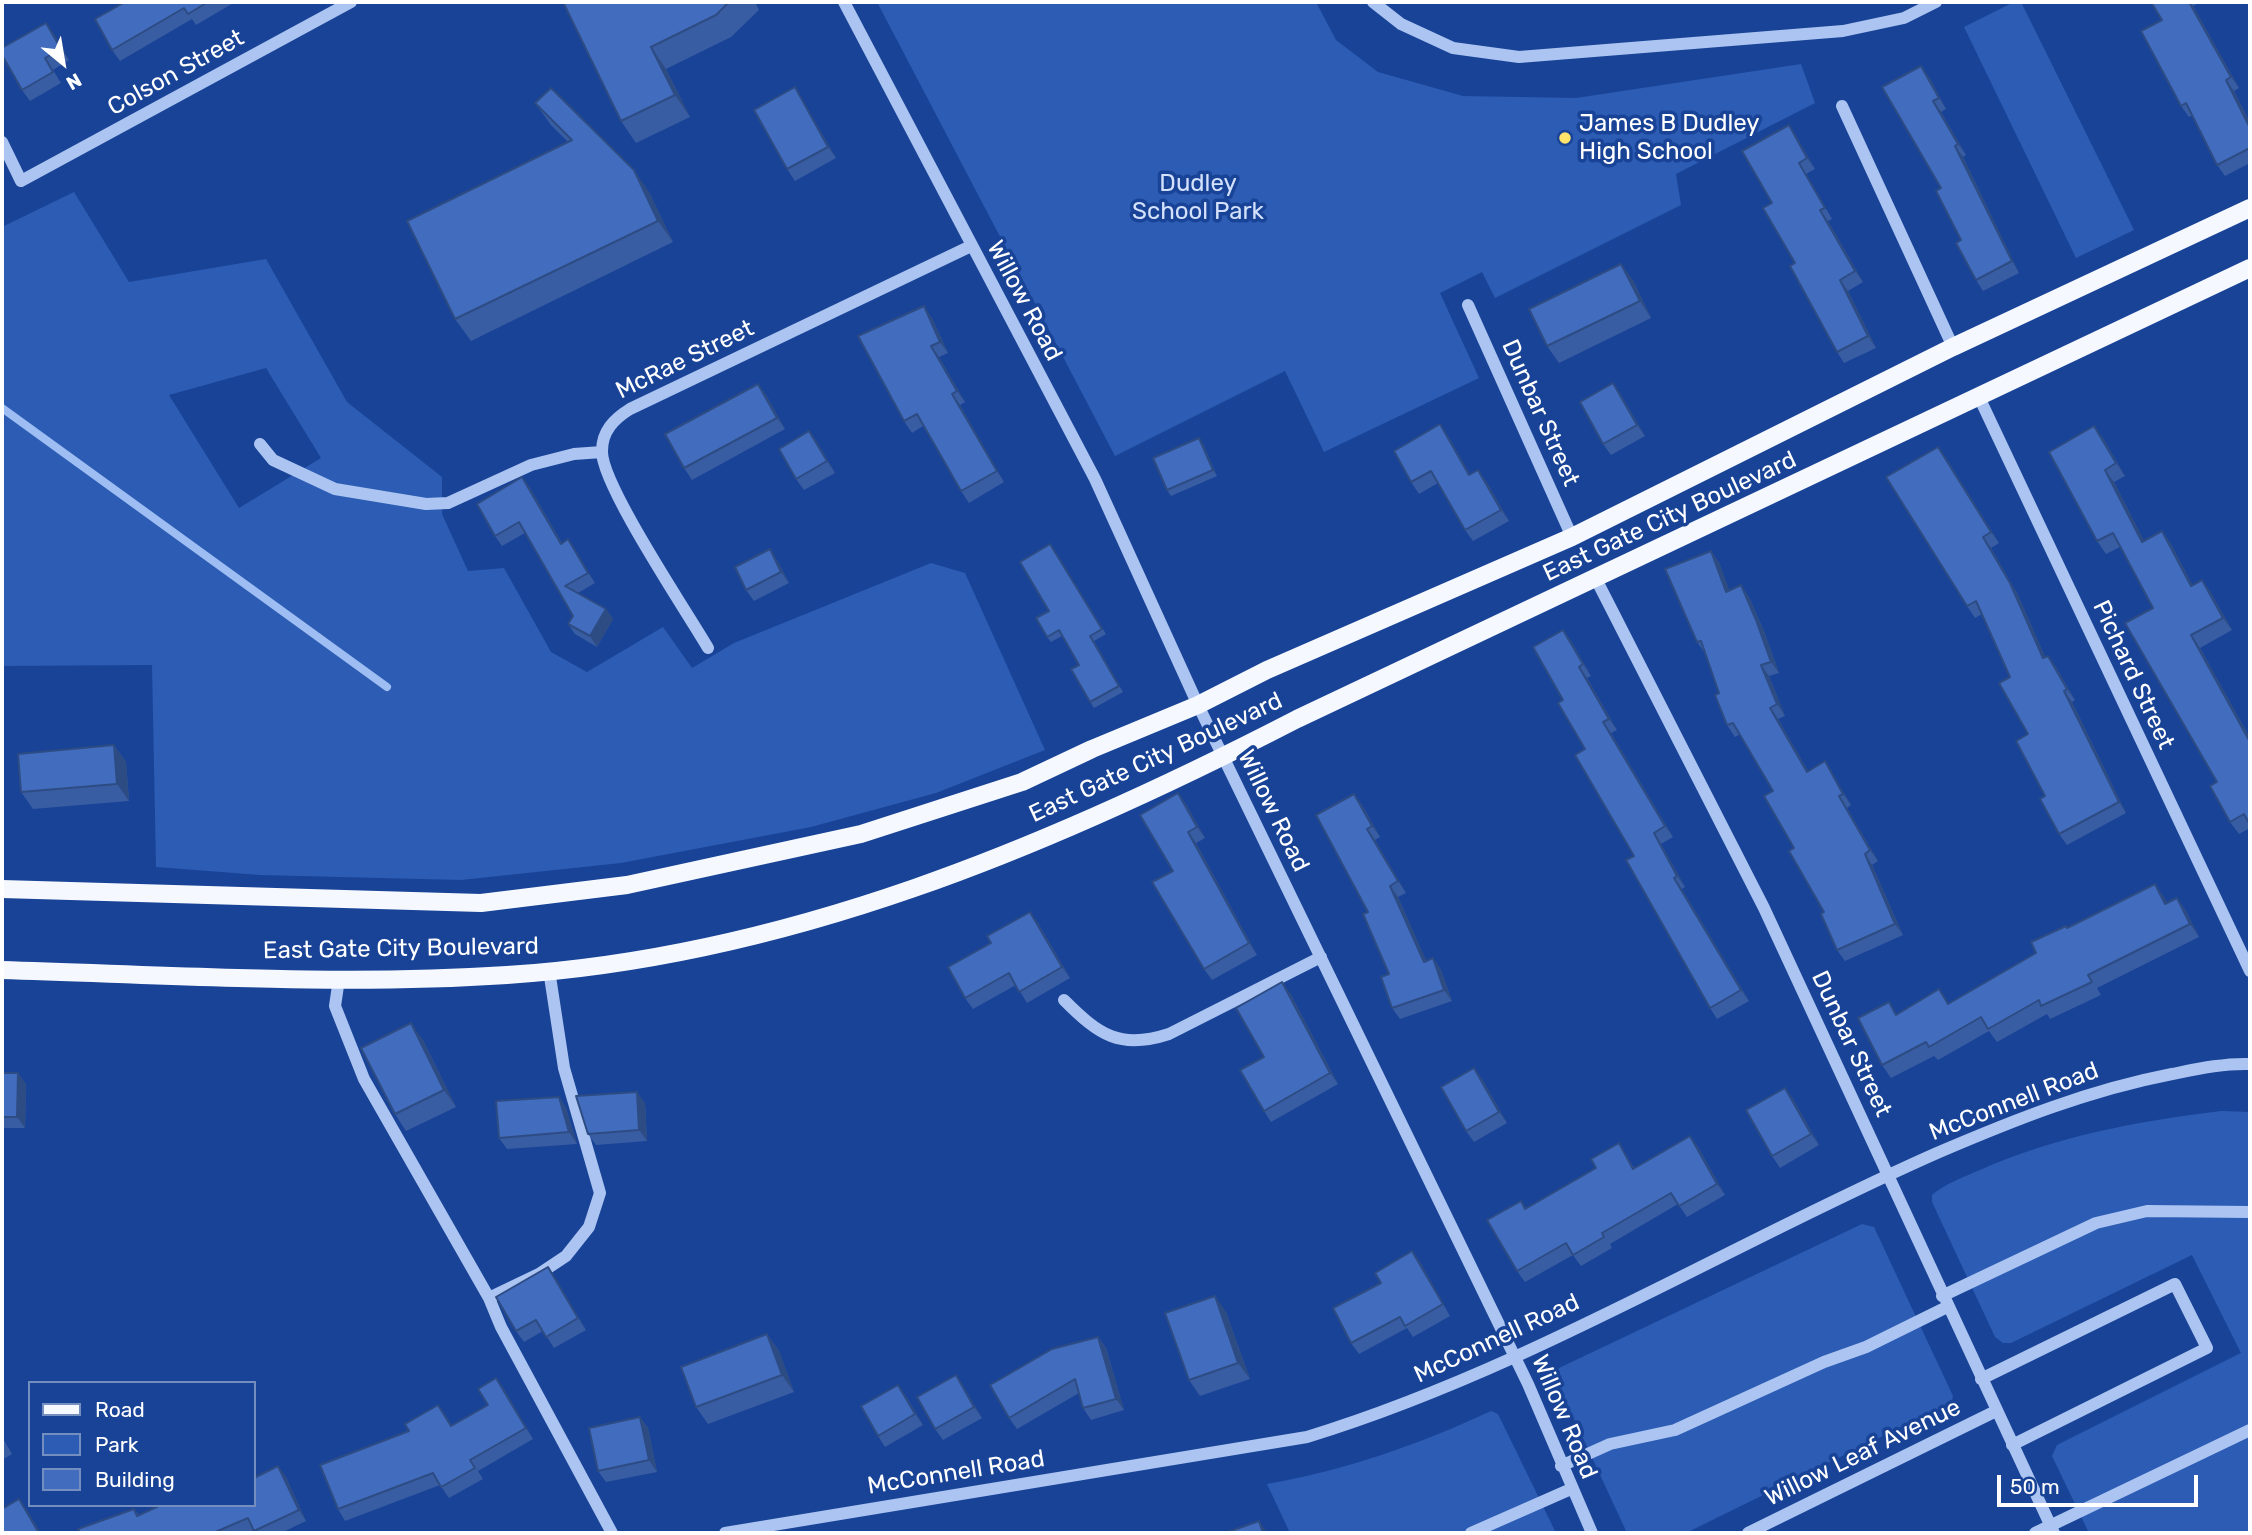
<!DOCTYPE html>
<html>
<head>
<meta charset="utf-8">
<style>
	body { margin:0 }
	#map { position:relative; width:2252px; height:1535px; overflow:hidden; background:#194396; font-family:Rubik,sans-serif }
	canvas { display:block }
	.frame { position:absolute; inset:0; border:4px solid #fff; pointer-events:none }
	.legend { position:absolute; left:28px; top:1381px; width:228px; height:126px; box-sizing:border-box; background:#194396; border:2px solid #758ec0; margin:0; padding:9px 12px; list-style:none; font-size:21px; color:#fff }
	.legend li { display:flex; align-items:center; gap:14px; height:35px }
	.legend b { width:35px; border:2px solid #758ec0 }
	.north { position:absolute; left:28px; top:28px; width:70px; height:70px; -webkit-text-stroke:5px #194396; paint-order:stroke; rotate:150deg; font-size:19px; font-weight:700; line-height:28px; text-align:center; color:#fff }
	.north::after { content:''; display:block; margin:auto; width:24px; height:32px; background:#fff; clip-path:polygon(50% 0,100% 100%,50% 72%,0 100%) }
	.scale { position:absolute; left:1997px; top:1475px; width:201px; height:32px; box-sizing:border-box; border:4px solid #fff; border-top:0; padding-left:9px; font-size:21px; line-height:24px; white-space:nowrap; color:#fff; -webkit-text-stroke:5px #194396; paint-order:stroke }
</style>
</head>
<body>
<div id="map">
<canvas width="2252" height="1535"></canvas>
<div class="frame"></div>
<ul class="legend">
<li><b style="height:9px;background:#f5f8ff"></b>Road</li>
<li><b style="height:19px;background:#2c5cb4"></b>Park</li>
<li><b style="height:19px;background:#426cbd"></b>Building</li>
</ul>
<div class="north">N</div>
<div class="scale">50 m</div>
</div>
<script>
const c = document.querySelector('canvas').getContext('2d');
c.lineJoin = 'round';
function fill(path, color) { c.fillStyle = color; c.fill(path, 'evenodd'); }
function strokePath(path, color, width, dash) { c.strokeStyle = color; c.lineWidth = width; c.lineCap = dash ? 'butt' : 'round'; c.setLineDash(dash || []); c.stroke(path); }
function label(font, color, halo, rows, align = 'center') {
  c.font = font + ' Rubik,sans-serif'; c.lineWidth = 7; c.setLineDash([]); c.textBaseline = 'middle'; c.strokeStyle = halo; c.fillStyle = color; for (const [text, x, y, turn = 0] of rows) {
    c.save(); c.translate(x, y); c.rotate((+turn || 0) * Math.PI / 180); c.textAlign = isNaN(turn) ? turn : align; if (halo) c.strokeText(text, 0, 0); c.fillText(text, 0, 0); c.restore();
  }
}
const green = new Path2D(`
	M877,2H1316L1336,40L1378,72L1463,96L1576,98L1801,64L1815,103L1676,174L1681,205L1495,298L1482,272L1440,293L1479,378L1324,452L1285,371L1115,456Z
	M2014,2H2021L2134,230L2076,258L1964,27Z
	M74,192L129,282L266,259L347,402L442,477V514L468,571L504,568L551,652L587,672L663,627L692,668L734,643L931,563L965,573L1045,750L936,793L811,827L621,863L461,880L260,875L156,867L152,665L2,666V227ZM266,368L321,458L239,508L169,395Z
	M2221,1111L2250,1112V1533H2089L2052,1456L2057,1445L2241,1353L2192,1255L2011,1343H2003L1995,1337L1932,1202V1195C1946,1183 1964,1177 1980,1170C2057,1136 2138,1121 2221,1111Z
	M1862,1224L1874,1227L1953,1396L1952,1402L1686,1533H1627L1556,1380L1559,1368Z
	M1491,1411L1498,1414L1556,1533H1290L1267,1484C1346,1470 1418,1445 1491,1411Z`);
const stream = new Path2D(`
	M2,408L387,687`);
const minor = new Path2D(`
	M844,2L1095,479L1198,705L1528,1384L1592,1533
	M1373,2L1401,24L1453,48L1519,57L1843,31L1904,18L1936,2
	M1842,106L1953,347
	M2,142L21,181L351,2
	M1468,305L1572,537
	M1979,397L2250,971
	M260,444L273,460L335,489L426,504L448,503L531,465L574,454L602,452
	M1596,579L1764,908L2054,1533
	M708,648C687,612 601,484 602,451C602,431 614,419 630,409L971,246
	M339,979L335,1006L364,1079L489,1298L501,1327L612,1533
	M1064,1000C1099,1035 1120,1050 1169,1034L1321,957
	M1942,1296L2096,1223L2147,1211L2250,1212
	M489,1298L539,1274L566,1256L589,1227L600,1193L564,1068L549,970
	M1981,1379L2175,1284L2207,1348L2012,1445
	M1561,1466L1610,1444L1675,1430L1824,1362L1866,1347L1947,1307
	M725,1533L1307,1437C1526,1370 1728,1245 1937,1153C2014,1120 2089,1090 2172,1074C2197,1069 2224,1063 2250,1064
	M1471,1533L1571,1489
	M1748,1533L1996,1411
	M2035,1533L2250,1430`);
const major = new Path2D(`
	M2,889L481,903L627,885L861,834L1022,782L1092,749L1198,705L1267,670L1572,537L1953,347L2250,208
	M2,970C170,975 339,986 507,975C787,957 1051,846 1297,719L2250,268`);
const wall = new Path2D(`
	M125,2H235L196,25L192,19L120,61L112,50Z
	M563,2H755L759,10L731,37L666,69L690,117L636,143L621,121Z
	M2151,2H2201L2193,6L2239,88L2234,91L2250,123V163L2225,176L2217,165L2192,115L2189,117L2181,106L2162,20Z
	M46,23L69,60L53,70L61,83L30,101L22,90Z
	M1929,77L1946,109L1941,112L1966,155L1963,157L2019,273L1983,291L1976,280L1961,240L1941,188Z
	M802,99L836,158L795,181L787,169Z
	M535,103L649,192L673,242L471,341L455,319L568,142L551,125Z
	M1789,125L1796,136L1815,169L1806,174L1832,219L1828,221L1863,282L1848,291L1876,348L1844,363L1837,352L1795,263L1772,203Z
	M1633,280L1651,318L1559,363L1547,346Z
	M932,318L948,353L939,357L965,402L960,405L1004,482L969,503L961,491L923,426L912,433L904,421Z
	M1613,383L1621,395L1645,436L1611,455L1603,444Z
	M758,384L766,395L785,429L692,480L684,468Z
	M1448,436L1470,475L1486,481L1509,521L1473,541L1465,530L1438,483L1419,494L1411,482Z
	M2103,438L2125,476L2114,482L2144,541L2162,531L2171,544L2193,586L2202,580L2211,593L2232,630L2200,648L2250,738V828L2239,834L2230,822L2217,782L2153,608L2120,547L2106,554L2097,541Z
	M817,442L835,473L804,490L796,479Z
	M1203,444L1217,476L1171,496L1167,490Z
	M1946,458L1999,543L1991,548L2018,595L2045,657L2056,667L2075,700L2072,702L2126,813L2067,845L2059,834L2045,796L2028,734L2010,677L1982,614L1975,618L1967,606Z
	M522,477L530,488L562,543L568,539L595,583L578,593L606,609L613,619L597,647L575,634L568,624L573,616L525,533L502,546L495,536Z
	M1050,544L1106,634L1094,641L1123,692L1094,708L1090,702L1079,665L1062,636L1051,642L1047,637L1049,611Z
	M777,560L789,583L754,601L746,590Z
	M1719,562L1729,591L1749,597L1764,631L1779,673L1769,676L1785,716L1778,719L1808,771L1825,761L1832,773L1851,805L1847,808L1878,861L1872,865L1903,935L1845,961L1837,950L1824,912L1794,848L1773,791L1740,734L1735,737L1727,725L1719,693L1705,653L1697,642Z
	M1563,630L1571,641L1591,676L1587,678L1617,730L1611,733L1673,837L1661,844L1685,887L1682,889L1749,1001L1717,1019L1710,1008L1634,856L1563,700Z
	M114,745L126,762L129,801L33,809L21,792Z
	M1354,794L1362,805L1380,837L1375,840L1406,893L1398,897L1426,961L1433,958L1441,970L1452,1001L1400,1019L1392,1008L1389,974L1368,912Z
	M1186,804L1205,838L1196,843L1257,955L1212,980L1204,969L1173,871Z
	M2155,884L2167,903L2177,898L2186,911L2199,937L2097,988L2101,995L2050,1019L2047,1014L1997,1042L1989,1031L1938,1060L1934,1056L1891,1078L1882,1065L1898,1013L1949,1003L2036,953L2067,928Z
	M1038,923L1070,978L1027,1003L1016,985L973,1009L965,998Z
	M1290,993L1338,1084L1271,1122L1264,1111V1057Z
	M423,1040L456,1107L406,1131L395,1114Z
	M1474,1068L1482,1079L1507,1123L1474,1142L1466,1131Z
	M2,1073L26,1084L25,1128H2Z
	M1785,1088L1793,1099L1819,1145L1780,1168L1772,1156Z
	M559,1097L566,1108L577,1144L507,1149L499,1138Z
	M645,1103L647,1141L596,1145L588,1134Z
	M1698,1147L1725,1195L1687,1217L1678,1204L1610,1244L1612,1248L1581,1266L1573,1255L1525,1282L1517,1271L1521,1201L1526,1208L1626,1155L1634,1168Z
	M1412,1251L1420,1262L1450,1316L1413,1337L1407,1328L1359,1354L1351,1343L1381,1283Z
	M548,1267L556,1279L586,1330L554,1348L543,1331L524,1342L516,1331Z
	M1226,1312L1250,1379L1200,1396L1189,1380Z
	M767,1334L779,1351L794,1392L708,1424L696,1407Z
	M1098,1337L1106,1348L1124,1410L1091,1420L1083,1408L1079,1393L1017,1429L1009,1418Z
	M963,1386L982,1418L943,1440L935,1429Z
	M504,1389L533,1439L478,1471L483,1479L449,1498L440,1485L345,1521L338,1509L446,1416L452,1426L488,1405Z
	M906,1396L923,1425L885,1447L878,1436Z
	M640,1417L648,1428L657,1472L606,1482L598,1471Z
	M2,1437L12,1454L2,1460Z
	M286,1477L306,1521L281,1533H256L254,1530L247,1533H80L134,1509L139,1515L254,1505Z`);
const shadedWall = new Path2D(`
	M2189,2L2193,6L2239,88L2231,77Z
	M46,23L54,34L69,60L61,49Z
	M651,47L666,69L690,117L675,95Z
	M1921,66L1929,77L1946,109L1939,98Z
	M2226,80L2234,91L2250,123V128Z
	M795,87L802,99L836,158L828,147Z
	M1933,101L1941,112L1966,155L1958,144Z
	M1789,125L1796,136L1815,169L1807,158Z
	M1955,146L1963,157L2019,273L2012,261Z
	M634,170L649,192L673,242L658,221Z
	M1820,210L1828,221L1863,282L1855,271Z
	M1621,264L1633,280L1651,318L1640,301Z
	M1840,280L1848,291L1876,348L1868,336Z
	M924,306L932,318L948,353L940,342Z
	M931,346L939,357L965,402L957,391Z
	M1613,383L1621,395L1645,436L1637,425Z
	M758,384L766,395L785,429L777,418Z
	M952,394L960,405L1004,482L997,471Z
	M1440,424L1448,436L1477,486L1469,475Z
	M2094,426L2103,438L2125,476L2116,463Z
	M809,431L817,442L835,473L827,461Z
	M1199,438L1203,444L1217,476L1213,470Z
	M1938,447L1946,458L1999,543L1991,532Z
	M1478,470L1486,481L1509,521L1501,510Z
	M2105,470L2114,482L2151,554L2142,542Z
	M522,477L530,488L568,554L561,544Z
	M2162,531L2171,544L2200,599L2191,586Z
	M1983,537L1991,548L2018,595L2051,670L2043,658Z
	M568,539L575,549L595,583L588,573Z
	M770,549L777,560L789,583L781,572Z
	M1711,551L1719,562L1734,603L1726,592Z
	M2202,580L2211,593L2232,630L2223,618Z
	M1741,585L1749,597L1764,631L1779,673L1771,662Z
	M606,609L613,619L597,647L590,636Z
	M1563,630L1571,641L1591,676L1583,664Z
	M2191,635L2200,648L2250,738V742Z
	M2048,656L2056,667L2075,700L2067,689Z
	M1761,665L1769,676L1785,716L1777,704Z
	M1579,667L1587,678L1617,730L1609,719Z
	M2064,691L2072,702L2126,813L2119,802Z
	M1770,708L1778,719L1815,783L1807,772Z
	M1603,722L1611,733L1673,837L1665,826Z
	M114,745L126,762L129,801L117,784Z
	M1825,761L1832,773L1851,805L1843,794Z
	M1178,793L1186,804L1205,838L1197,827Z
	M1354,794L1362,805L1380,837L1372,826Z
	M1839,796L1847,808L1878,861L1870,850Z
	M1367,829L1375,840L1406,893L1398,881Z
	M1188,832L1196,843L1257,955L1249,943Z
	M1654,833L1661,844L1685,887L1677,876Z
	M1865,854L1872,865L1903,935L1895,924Z
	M1674,878L1682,889L1749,1001L1741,990Z
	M2155,884L2164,897L2174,917L2165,904Z
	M1390,886L1398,897L1432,973L1424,962Z
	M2177,898L2186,911L2199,937L2190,924Z
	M1030,912L1038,923L1070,978L1062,967Z
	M1433,958L1441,970L1452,1001L1444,990Z
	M1282,982L1290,993L1338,1084L1330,1073Z
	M411,1023L423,1040L456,1107L444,1090Z
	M1474,1068L1482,1079L1507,1123L1499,1112Z
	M18,1073L26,1084L25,1128L17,1117Z
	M1785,1088L1793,1099L1819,1145L1811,1134Z
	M637,1092L645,1103L647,1141L639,1130Z
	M559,1097L566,1108L577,1144L569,1132Z
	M1690,1136L1698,1147L1725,1195L1717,1184Z
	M1412,1251L1420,1262L1450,1316L1443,1304Z
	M548,1267L556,1279L586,1330L578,1318Z
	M1215,1296L1226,1312L1250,1379L1238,1363Z
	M767,1334L779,1351L794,1392L782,1375Z
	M1098,1337L1106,1348L1124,1410L1116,1399Z
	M956,1375L963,1386L982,1418L974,1407Z
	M496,1378L504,1389L533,1439L526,1428Z
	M898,1385L906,1396L923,1425L915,1414Z
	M640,1417L648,1428L657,1472L649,1460Z
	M278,1466L286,1477L306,1521L299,1510Z
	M19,1499L27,1510L41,1533H39Z
	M1259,1521L1267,1533H1263Z`);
const building = new Path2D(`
	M125,2H208L188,14L184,8L112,50L95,19Z
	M563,2H729L716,15L651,47L675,95L621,121Z
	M2151,2H2189L2231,77L2226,80L2250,128V148L2217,165L2186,103L2181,106L2141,31L2162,20Z
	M46,23L61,49L45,58L53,72L22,90L2,55V48Z
	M1921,66L1939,98L1933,101L1958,144L1955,146L2012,261L1976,280L1956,243L1961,240L1936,191L1941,188L1882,87Z
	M795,87L828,147L787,169L754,110Z
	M551,88L634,170L658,221L455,319L407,221L572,140L535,103Z
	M1789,125L1807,158L1799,163L1825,208L1820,210L1855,271L1840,280L1868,336L1837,352L1790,266L1795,263L1763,208L1772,203L1742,151Z
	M1621,264L1640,301L1547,346L1529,309Z
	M924,306L940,342L931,346L957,391L952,394L997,471L961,491L917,414L904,421L858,336Z
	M1613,383L1637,425L1603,444L1580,402Z
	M758,384L777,418L684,468L665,434Z
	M1440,424L1469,475L1478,470L1501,510L1465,530L1431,471L1411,482L1394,451Z
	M2094,426L2116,463L2105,470L2142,542L2162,531L2191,586L2202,580L2223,618L2191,635L2250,742V825L2244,814L2230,822L2210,786L2217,782L2125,623L2153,608L2113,533L2097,541L2049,452Z
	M809,431L827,461L796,479L779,449Z
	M1199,438L1213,470L1167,490L1153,458Z
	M1938,447L1991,532L1983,537L2010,583L2043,658L2048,656L2067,689L2064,691L2119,802L2059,834L2040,799L2045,796L2016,741L2028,734L1999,683L2010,677L1976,601L1967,606L1886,477Z
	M522,477L561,544L568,539L588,573L565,586L606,609L590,636L568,624L573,616L519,522L495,536L477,504Z
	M1050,544L1102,629L1090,636L1119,686L1090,702L1071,669L1079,665L1059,630L1047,637L1036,618L1049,611L1020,562Z
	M770,549L781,572L746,590L735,567Z
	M1711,551L1726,592L1741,585L1756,620L1771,662L1761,665L1777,704L1770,708L1807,772L1825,761L1843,794L1839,796L1870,850L1865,854L1895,924L1837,950L1821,914L1824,912L1789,851L1794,848L1764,796L1773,791L1733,723L1727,725L1715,695L1719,693L1701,641L1697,642L1665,569Z
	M1563,630L1583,664L1579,667L1609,719L1603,722L1665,826L1654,833L1677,876L1674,878L1741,990L1710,1008L1626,860L1634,856L1575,755L1585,749L1558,703L1563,700L1533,647Z
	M114,745L117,784L21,792L18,754Z
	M1178,793L1197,827L1188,832L1249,943L1204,969L1152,882L1173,871L1140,815Z
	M1354,794L1372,826L1367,829L1398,881L1390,886L1424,962L1433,958L1444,990L1392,1008L1381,977L1389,974L1363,914L1368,912L1316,815Z
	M2155,884L2165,904L2177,898L2190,924L2088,975L2092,982L2041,1006L2039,1000L1988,1029L1981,1017L1929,1047L1926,1042L1882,1065L1858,1018L1889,1002L1896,1015L1939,989L1948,1004L2036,953L2031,942L2066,926L2067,928Z
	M1030,912L1062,967L1019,992L1009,973L965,998L948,967L991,943L987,936Z
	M1282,982L1330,1073L1264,1111L1240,1070L1264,1057L1236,1008Z
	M411,1023L444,1090L395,1114L361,1048Z
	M1474,1068L1499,1112L1466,1131L1441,1087Z
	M2,1073H18L17,1117H2Z
	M1785,1088L1811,1134L1772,1156L1746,1110Z
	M637,1092L639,1130L588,1134L576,1096Z
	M559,1097L569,1132L499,1138L496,1101Z
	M1690,1136L1717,1184L1679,1206L1671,1193L1602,1233L1604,1237L1573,1255L1566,1243L1517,1271L1487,1220L1521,1201L1525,1209L1596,1168L1591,1159L1619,1143L1633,1169Z
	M1412,1251L1443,1304L1405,1326L1400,1317L1351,1343L1333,1308L1381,1283L1375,1273Z
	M548,1267L578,1318L546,1337L536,1320L516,1331L496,1297Z
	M1215,1296L1238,1363L1189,1380L1165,1313Z
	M767,1334L782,1375L696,1407L681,1367Z
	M1098,1337L1116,1399L1083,1408L1075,1379L1009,1418L990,1385L1052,1349Z
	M956,1375L974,1407L935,1429L917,1397Z
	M496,1378L526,1428L470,1460L475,1468L441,1487L433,1473L338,1509L320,1465L409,1431L405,1424L438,1405L451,1426L488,1405L478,1389Z
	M898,1385L915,1414L878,1436L861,1406Z
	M640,1417L649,1460L598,1471L589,1428Z
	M278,1466L299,1510L254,1531L248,1518L213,1533H80L78,1529L134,1509L137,1516L161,1505H254V1478Z
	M19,1499L39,1533H2V1509Z
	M1259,1521L1263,1533H1225Z`);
const markers = [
	[1565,138,7,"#ffe36b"]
];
const streetNames = [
	["Colson Street",176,73,-29],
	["Willow Road",1024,301,62],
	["McRae Street",685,360,-26],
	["Dunbar Street",1540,413,66],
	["East Gate City Boulevard",1670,517,-25],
	["Pichard Street",2133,675,65],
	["East Gate City Boulevard",1156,758,-25],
	["Willow Road",1273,811,64],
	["East Gate City Boulevard",401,949,-1],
	["Dunbar Street",1851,1044,65],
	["McConnell Road",2014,1102,-21],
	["McConnell Road",1497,1339,-25],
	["Willow Road",1564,1417,67],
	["Willow Leaf Avenue",1863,1453,-26],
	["McConnell Road",956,1473,-9]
];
const poiNames = [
	["James B Dudley",1579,124],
	["High School",1579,152]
];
const parkNames = [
	["Dudley",1198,184],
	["School Park",1198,212]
];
fill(green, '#2c5cb4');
strokePath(stream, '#9ebdf3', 8);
strokePath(minor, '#abc4f1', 12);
strokePath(major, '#f5f8ff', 18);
fill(wall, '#395da3');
fill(shadedWall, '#2e4c84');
fill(building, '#426cbd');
strokePath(building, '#2e4c84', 2);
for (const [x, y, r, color] of markers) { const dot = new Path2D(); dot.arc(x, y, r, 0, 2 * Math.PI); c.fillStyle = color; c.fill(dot); strokePath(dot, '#194396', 2.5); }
label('24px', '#fff', '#194396', streetNames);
label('24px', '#fff', '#194396', poiNames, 'left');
label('24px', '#d3e1fb', '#194396', parkNames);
</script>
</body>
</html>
